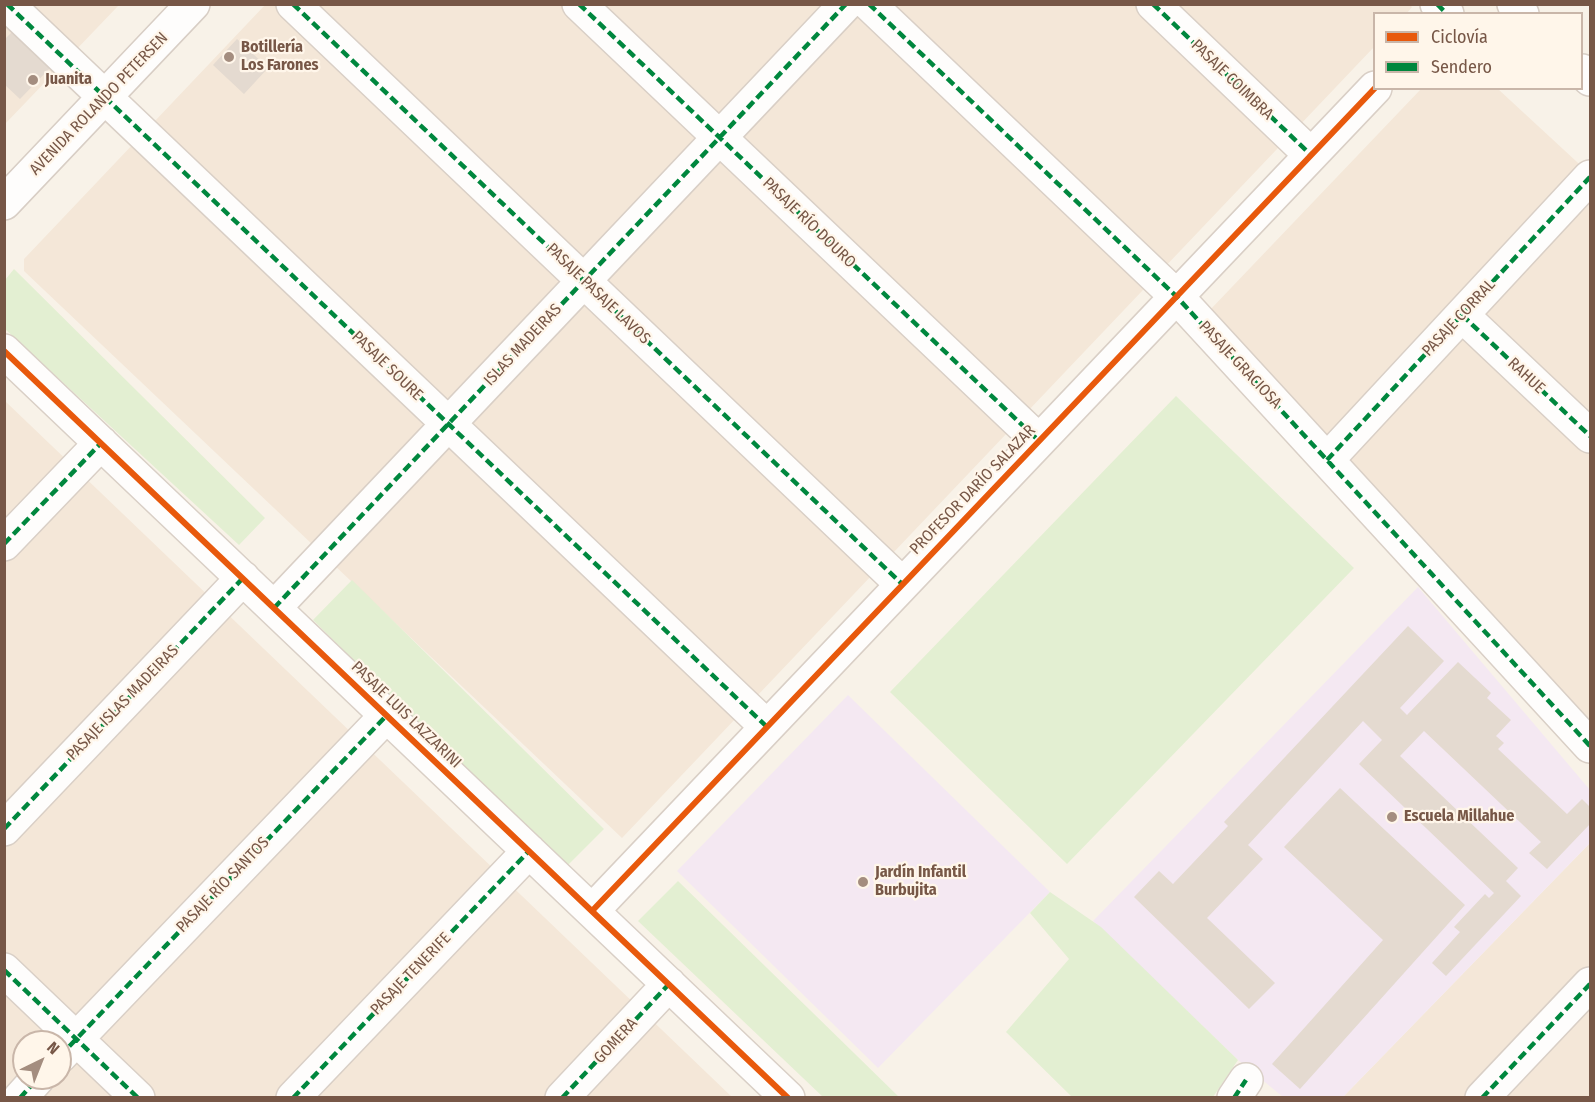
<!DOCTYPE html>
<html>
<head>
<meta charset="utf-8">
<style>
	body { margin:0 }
	#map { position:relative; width:1595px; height:1102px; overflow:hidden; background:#f8f2e8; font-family:"Fira Sans Condensed",sans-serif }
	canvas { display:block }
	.frame { position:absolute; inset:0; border:6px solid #775747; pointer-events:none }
	.legend { position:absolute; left:1373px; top:12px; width:210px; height:78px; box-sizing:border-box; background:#fff6ea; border:2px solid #c9b6a9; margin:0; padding:8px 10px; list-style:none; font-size:18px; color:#775747 }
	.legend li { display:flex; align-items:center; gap:12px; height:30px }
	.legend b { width:30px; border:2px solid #c9b6a9 }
	.north { position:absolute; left:12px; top:1030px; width:60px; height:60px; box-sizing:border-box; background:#fff6ea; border:2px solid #c9b6a9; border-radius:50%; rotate:43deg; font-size:16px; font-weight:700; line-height:24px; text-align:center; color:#775747 }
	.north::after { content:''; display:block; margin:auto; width:21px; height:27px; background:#a48d7f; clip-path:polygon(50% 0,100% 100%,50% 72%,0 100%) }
</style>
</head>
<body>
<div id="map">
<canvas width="1595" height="1102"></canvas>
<div class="frame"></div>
<ul class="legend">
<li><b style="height:8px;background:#e8590c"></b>Ciclovía</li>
<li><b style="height:8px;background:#00873e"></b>Sendero</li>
</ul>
<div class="north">N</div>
</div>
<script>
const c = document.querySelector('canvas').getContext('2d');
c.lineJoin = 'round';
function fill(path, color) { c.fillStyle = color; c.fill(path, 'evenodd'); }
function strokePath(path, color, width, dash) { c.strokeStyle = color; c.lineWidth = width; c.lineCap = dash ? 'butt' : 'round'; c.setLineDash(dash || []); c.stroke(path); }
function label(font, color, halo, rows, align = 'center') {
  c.font = font + ' "Fira Sans Condensed",sans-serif'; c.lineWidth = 4.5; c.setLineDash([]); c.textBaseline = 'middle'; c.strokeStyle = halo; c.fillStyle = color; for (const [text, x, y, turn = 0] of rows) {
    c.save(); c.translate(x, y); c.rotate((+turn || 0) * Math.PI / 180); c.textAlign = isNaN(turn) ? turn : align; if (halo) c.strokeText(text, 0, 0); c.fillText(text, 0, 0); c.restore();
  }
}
const residential = new Path2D(`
	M1409,4L1412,7L1407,13L1374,14V47L622,838L24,271V259L265,5Z
	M5,5H119L5,124Z
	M1421,89H1498L1590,174V724L1209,311Z
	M5,401L732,1097H5ZM24,1042H60V1078H24Z
	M1590,843V1097H1343Z`);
const education = new Path2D(`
	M1418,587L1590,790V843L1343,1097H1283L1238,1060L1093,921Z
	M848,695L1050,892L878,1068L677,871Z`);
const green = new Path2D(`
	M14,269L265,518L239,545L5,329V280Z
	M1176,396L1354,568L1067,864L890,692Z
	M352,580L604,829L564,869L313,620Z
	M678,881L899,1097H823L638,921Z
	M1050,892L1101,927L1238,1060L1213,1097H1072L1006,1032L1069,959L1030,913Z`);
const building = new Path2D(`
	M12,32L50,68L20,99L4,84V40Z
	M237,39L268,68L244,94L213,65Z
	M1408,626L1444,661L1400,708L1407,715L1458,662L1491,693L1487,698L1511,720L1496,736L1504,743L1498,749L1567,814L1582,799L1590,807V824L1547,869L1529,853L1541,842L1424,731L1400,756L1518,868L1506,881L1521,896L1446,976L1432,963L1460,932L1454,927L1485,894L1489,898L1494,893L1359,764L1382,740L1363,721L1248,845L1263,859L1207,918L1275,983L1249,1009L1134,897L1159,871L1173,884L1228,826L1224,822Z
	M1340,788L1465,905L1300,1089L1272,1064L1383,940L1284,847Z`);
const street = new Path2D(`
	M7,4L767,727
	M293,4L902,584
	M579,4L1039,441
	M869,4L1176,296L1590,746
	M1153,4L1311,155
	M1437,4L1447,14
	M1462,315L1590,436
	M4,351L788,1098
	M1327,460L1590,177
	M4,544L101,443
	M274,608L846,4
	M4,829L243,578
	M592,911L1375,88
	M4,970L138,1098
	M60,1056L387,715
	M20,1098L38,1078
	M293,1098L529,851
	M562,1098L669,984
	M1234,1098L1246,1080
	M1482,1098L1590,984`);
const secondary = new Path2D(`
	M1514,4L1522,14
	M1582,71L1590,79
	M4,203L193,4`);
const quiet = new Path2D(`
	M7,4L767,727
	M293,4L902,584
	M579,4L1039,441
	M869,4L1176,296L1590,746
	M1153,4L1311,155
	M1437,4L1447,14
	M1462,315L1590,436
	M1327,460L1590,177
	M4,544L101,443
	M274,608L846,4
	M4,829L243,578
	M4,970L138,1098
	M60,1056L387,715
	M20,1098L38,1078
	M293,1098L529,851
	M562,1098L669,984
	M1234,1098L1246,1080
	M1482,1098L1590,984`);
const cycleway = new Path2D(`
	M4,351L788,1098
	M592,911L1375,88`);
const markers = [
	[229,57,6,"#a48d7f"],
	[33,80,6,"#a48d7f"],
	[1392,817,6,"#a48d7f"],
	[863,882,6,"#a48d7f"]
];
const poiNames = [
	["Botillería",241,48],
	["Los Farones",241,66],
	["Juanita",45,80],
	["Escuela Millahue",1404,817],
	["Jardín Infantil",875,873],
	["Burbujita",875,891]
];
const streetNames = [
	["PASAJE COIMBRA",1232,80,44],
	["AVENIDA ROLANDO PETERSEN",99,104,-46],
	["PASAJE RÍO DOURO",809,223,44],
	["PASAJE PASAJE LAVOS",598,294,44],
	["PASAJE CORRAL",1459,318,-47],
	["ISLAS MADEIRAS",523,345,-47],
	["PASAJE GRACIOSA",1240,365,47],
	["PASAJE SOURE",387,366,44],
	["RAHUE",1526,376,43],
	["PROFESOR DARÍO SALAZAR",973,490,-46],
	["PASAJE ISLAS MADEIRAS",123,703,-46],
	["PASAJE LUIS LAZZARINI",406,715,44],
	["PASAJE RÍO SANTOS",223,885,-46],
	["PASAJE TENERIFE",411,974,-46],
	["GOMERA",616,1041,-47]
];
fill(residential, '#f4e7d8');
fill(education, '#f4e8f2');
fill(green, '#e3efd2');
fill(building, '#e4dad0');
strokePath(street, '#d9cfc6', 36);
strokePath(secondary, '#d8cec5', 36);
strokePath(street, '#fefdfc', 33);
strokePath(secondary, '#fefdfc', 33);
strokePath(quiet, '#00873e', 4.5, [9, 4.5]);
strokePath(cycleway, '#e8590c', 6);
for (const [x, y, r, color] of markers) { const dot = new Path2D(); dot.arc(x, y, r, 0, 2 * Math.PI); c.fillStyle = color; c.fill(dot); strokePath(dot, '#fff6ea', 2); }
label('bold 16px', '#775747', '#fff6ea', poiNames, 'left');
label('16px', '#775747', '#fff6ea', streetNames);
</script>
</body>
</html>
